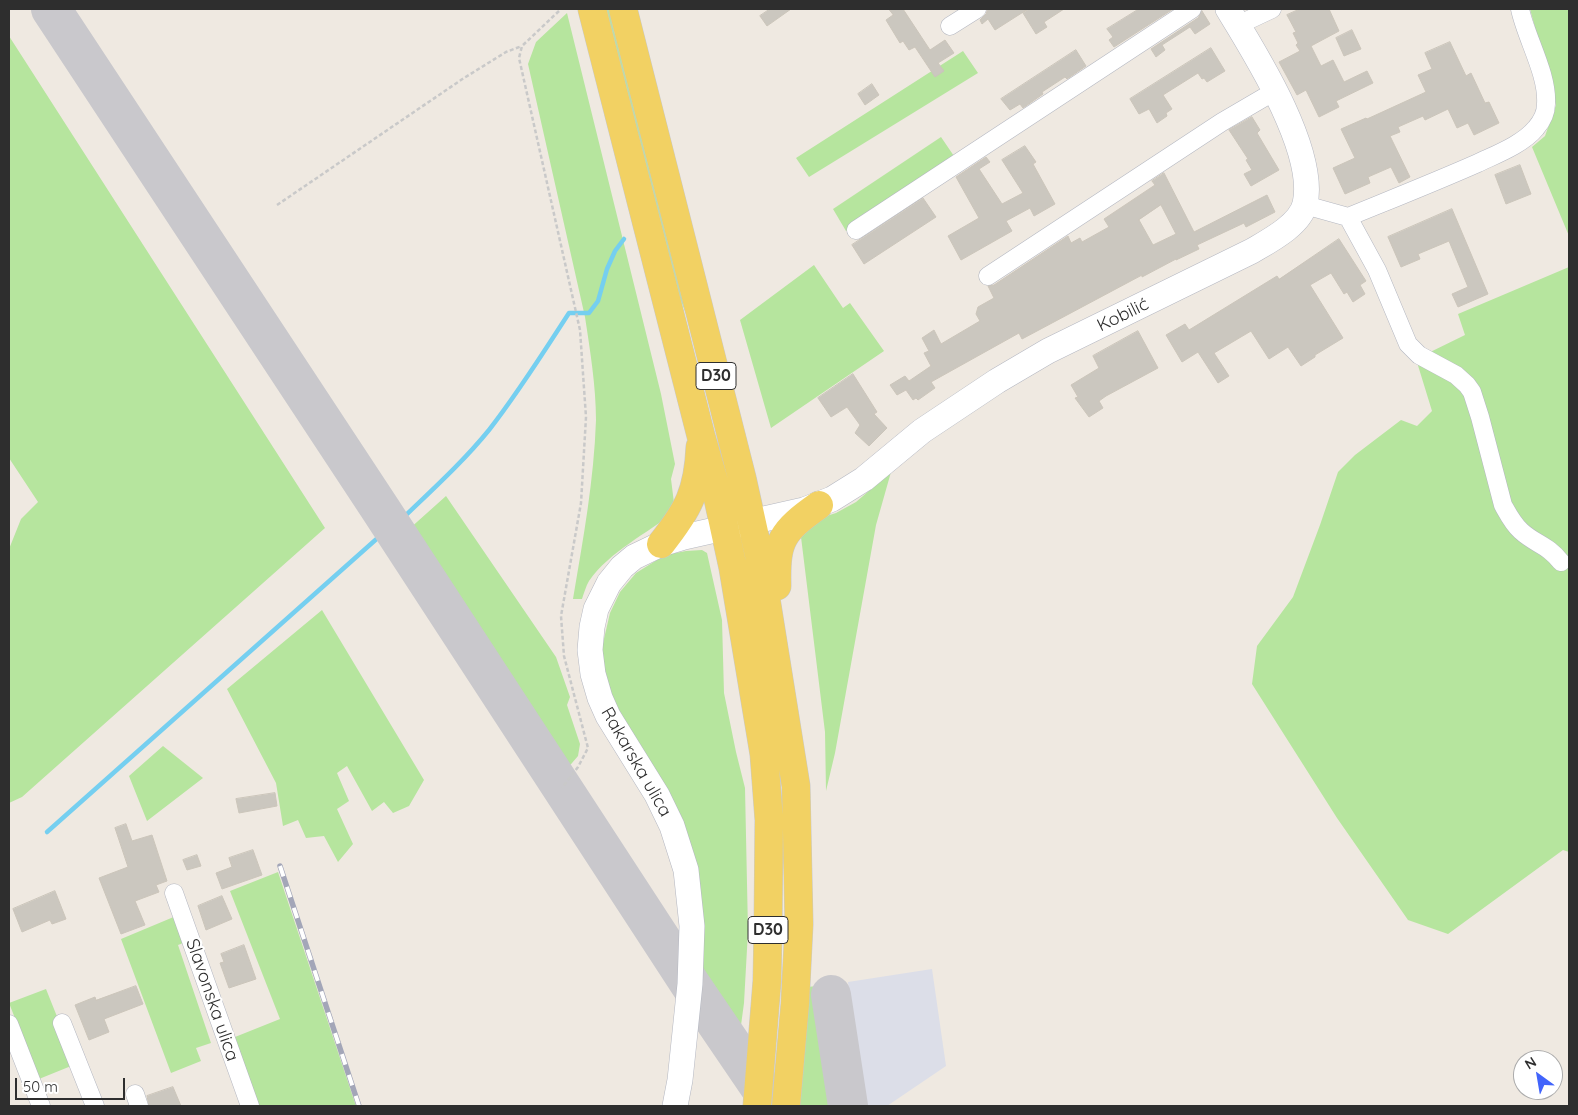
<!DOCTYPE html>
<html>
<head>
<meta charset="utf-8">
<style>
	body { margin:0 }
	#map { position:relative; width:1578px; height:1115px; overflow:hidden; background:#efe9e1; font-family:Quicksand,sans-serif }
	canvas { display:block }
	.frame { position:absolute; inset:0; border:10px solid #2e2e2e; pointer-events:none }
	.north { position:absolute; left:1513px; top:1050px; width:50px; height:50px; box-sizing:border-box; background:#fff; border:1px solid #ababab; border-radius:50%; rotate:328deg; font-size:14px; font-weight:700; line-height:20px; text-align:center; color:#2e2e2e }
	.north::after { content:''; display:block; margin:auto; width:18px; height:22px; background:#4264fb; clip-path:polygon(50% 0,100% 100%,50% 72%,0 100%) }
	.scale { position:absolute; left:15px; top:1078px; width:110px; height:22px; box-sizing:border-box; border:2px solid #2e2e2e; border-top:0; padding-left:6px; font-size:15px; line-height:18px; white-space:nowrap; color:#2e2e2e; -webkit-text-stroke:4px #fff; paint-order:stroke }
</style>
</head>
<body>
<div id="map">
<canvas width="1578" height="1115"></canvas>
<div class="frame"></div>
<div class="north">N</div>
<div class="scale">50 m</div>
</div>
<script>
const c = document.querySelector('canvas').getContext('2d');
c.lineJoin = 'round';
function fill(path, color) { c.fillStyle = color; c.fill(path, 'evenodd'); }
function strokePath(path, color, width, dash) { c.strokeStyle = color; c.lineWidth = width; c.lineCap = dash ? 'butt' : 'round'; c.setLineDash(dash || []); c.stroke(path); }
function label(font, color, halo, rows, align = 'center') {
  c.font = font + ' Quicksand,sans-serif'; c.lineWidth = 4.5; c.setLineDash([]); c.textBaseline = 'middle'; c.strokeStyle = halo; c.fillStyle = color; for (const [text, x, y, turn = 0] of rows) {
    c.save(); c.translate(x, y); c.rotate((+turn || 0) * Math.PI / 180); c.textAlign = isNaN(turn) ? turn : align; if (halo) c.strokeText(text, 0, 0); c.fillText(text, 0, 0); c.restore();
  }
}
const airport = new Path2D(`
	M932,969L946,1066L887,1106H865L848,982Z`);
const green = new Path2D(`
	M601,9H613L690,324L668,268Z
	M1530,9H1569V236L1532,147L1545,136L1556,105Z
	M567,13L661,394L675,464L671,479L675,511C647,534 610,551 589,581C586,586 584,593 582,599H573C583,540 594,480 596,420C596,386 590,350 585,317L528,64L536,42Z
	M9,36L325,528L22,797L9,803V549L21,519L38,502L9,458Z
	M963,51L978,73L809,177L796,158Z
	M941,137L956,159L846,231L833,209Z
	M814,265L843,308L850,303L884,351L771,428L740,320Z
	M1569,267V852L1563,850L1448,934L1408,920L1337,818L1252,684L1257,646L1293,597L1320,525L1338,472L1355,455L1401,420L1417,426L1432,411L1416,359L1465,335L1458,314Z
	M891,472L876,525L835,753L826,791L825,732L801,537L817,519L836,513L856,502Z
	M446,496L556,657L570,697L567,705L580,744L578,756L566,770L408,530Z
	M702,550L707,553L722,620L724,693L736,752L745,788L748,931L744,1003L739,1040L699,977L702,928L631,733L613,698L603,665V643L610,613L620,592L636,573L665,555L686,551Z
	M322,610L424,780L409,806L393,813L384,802L372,811L347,766L337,773L349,801L337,809L353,844L338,862L324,836L306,838L298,820L283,826L276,783L227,689Z
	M163,746L203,778L147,821L129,776Z
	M278,872L356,1106H255L230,1039L280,1019L230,891Z
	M176,916L186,942L178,945L211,1043L196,1048L201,1061L171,1073L121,939Z
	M819,986L832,1106H794L806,987Z
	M46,989L76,1064L39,1079L9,1003Z`);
const stream = new Path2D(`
	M403,518C432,490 463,462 489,430C518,393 543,353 569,313H589L598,301L607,269L615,251L624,239
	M47,832L381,535`);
const taxiway = new Path2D(`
	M51,9L381,510L690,984L773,1106
	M831,995L848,1106`);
const building = new Path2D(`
	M770,9H791L767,26L760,16Z
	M889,9H903L930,50L945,40L954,53L938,63L944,71L935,77L915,47L909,50L903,41L900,43L886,20L893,15Z
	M988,9H1028L995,30L988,19L982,24L980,20L986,14Z
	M1029,9H1064L1044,22L1047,27L1036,34L1023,13Z
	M1139,9H1173L1114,47L1109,40L1113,37L1107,29Z
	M1300,9H1329L1339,31L1311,46L1321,66L1333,60L1344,82L1367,71L1373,83L1336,101L1339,107L1319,117L1306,90L1297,95L1279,62L1300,51L1296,45L1298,43L1293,33L1296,32L1287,15Z
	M1202,11L1210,24L1195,34L1190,27L1162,45L1165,50L1156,57L1151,49L1198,18Z
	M1352,30L1361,49L1344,56L1336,38Z
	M1450,42L1466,76L1471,73L1485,103L1489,102L1499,123L1474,135L1468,123L1457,128L1448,109L1425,120L1423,116L1398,127L1400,132L1390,136L1410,177L1399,183L1391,167L1368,177L1370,183L1345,194L1333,168L1355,158L1341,129L1366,118L1367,119L1426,92L1418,75L1432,69L1425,53Z
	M1211,48L1225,71L1207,82L1204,78L1202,79L1198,73L1163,95L1172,109L1166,113L1167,116L1157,123L1149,109L1139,114L1130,99Z
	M1076,50L1086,66L1067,79L1065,77L1042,92L1043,94L1023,108L1020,104L1010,110L1001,99Z
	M872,84L879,95L865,105L858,94Z
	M1252,117L1260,130L1257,133L1279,170L1251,186L1244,174L1252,170L1246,160L1248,159L1229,130Z
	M1025,146L1036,162L1033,164L1055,204L1034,216L1030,208L1006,221L1012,231L961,260L948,236L979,218L956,177L986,157L990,162L979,169L1002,204L1023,193L1002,160Z
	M1520,165L1531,194L1506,204L1495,175Z
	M1164,173L1194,232L1267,195L1275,212L1246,227L1244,223L1197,245L1199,249L1176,260V259L1142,277V275L1022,339L1019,333L931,382L935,388L918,400L916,398L913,400L906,390L897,395L890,385L905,376L909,381L931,366L924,353L929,351L922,338L934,330L941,344L980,321L976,314L978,307L994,298L988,286L994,285L1068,236L1071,243L1080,238L1082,242L1109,227L1104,219L1155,185L1152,181ZM1161,205L1176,234L1153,245L1139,220Z
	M923,198L936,217L864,264L852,245Z
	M1452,209L1488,294L1458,307L1452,294L1468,287L1449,241L1418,254L1420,259L1401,267L1388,237Z
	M1339,239L1366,281L1360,285L1365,294L1353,302L1347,292L1344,294L1331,273L1310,285L1343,338L1315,355V357L1301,366L1288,347L1269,359L1251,331L1214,353L1229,376L1218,383L1198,352L1182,362L1166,335L1185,324L1189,330L1277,276L1279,279Z
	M1138,331L1158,368L1106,396L1099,401L1103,408L1089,417L1075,398L1078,397L1071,385L1099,368L1093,356Z
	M853,374L877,412L874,414L887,428L869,446L855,433L860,425L847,407L831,417L818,398Z
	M275,793L277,806L239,813L236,799Z
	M126,824L132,841L152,835L167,881L156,885L159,892L135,901L145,925L121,934L99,878L128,867L115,828Z
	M253,850L262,875L222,889L216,873L232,867L229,858Z
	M197,855L201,866L187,870L183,860Z
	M55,891L66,919L52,924L50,920L22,932L13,909Z
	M222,896L232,919L206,930L198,906Z
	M244,945L256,979L229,988L220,963L224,962L221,954Z
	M136,986L143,1004L104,1019L109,1032L89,1040L75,1005L95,997L96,1000Z
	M173,1087L181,1106H149L147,1096Z`);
const path = new Path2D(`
	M559,11L522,46L519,58L580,330L586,417L581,503L561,616L564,656L588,748L578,767L562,788
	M277,205L464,78L506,52L522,46`);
const street = new Path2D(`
	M1238,25L1272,9
	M950,26L977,9
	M1305,205L1348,217L1377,270L1408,344L1419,355L1456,375L1467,385L1472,392L1480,417L1503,505C1508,514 1513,524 1521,531C1535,544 1548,545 1561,562
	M1348,217C1392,199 1435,182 1478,163C1497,154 1523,144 1536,128C1542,121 1546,112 1546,104C1548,74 1526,38 1520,9
	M856,230L1192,9
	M988,276L1222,122L1275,91
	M174,893L250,1106
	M62,1023L95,1106
	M9,1024L41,1106
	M135,1094L139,1106`);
const secondary = new Path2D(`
	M675,1106L680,1080L690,984L692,926L686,870L672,826L657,795L608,716L600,698L593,674L590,650L592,627L596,609L609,583L622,567L634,557L661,544L684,537L804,510L832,499L864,479L922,431L997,381L1048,351L1252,251C1269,241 1300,225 1305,204C1317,151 1255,53 1228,9`);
const primary = new Path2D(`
	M592,9L701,436L715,485L733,568L764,754L769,820L768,927L767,981L757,1106
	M623,9L742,478L759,555L796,786L799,924L795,1004L786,1106
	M661,544C688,510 698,492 700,447
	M777,586C776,540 781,532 819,505`);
const rail = new Path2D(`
	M280,866L359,1106`);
const shields = [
	[716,376,40],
	[768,930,40]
];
const shieldNames = [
	["D30",716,376],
	["D30",768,930]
];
const streetNames = [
	["Kobilić",1123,315,-26],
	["Rakarska ulica",636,762,60],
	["Slavonska ulica",212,1000,71]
];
fill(airport, '#dcdee8');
fill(green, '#b6e59e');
strokePath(stream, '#75cff0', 4.5);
strokePath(taxiway, '#c9c8cc', 40);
fill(building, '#cbc7bf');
strokePath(building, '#cbc5ba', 1);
strokePath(street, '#b4b7c1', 19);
strokePath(secondary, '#b4b7c1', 26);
strokePath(primary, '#c9c9c9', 29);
strokePath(path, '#c9c9c9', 2.5, [4, 2.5]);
strokePath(street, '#fff', 18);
strokePath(secondary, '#fff', 25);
strokePath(primary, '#f2d163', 28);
strokePath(rail, '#a3a6b8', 5.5);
strokePath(rail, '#fff', 4, [11]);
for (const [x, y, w] of shields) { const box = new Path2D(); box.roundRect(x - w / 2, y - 13.5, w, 27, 4); c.fillStyle = '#fff'; c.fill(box); strokePath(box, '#2e2e2e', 1); }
label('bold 16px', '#2e2e2e', null, shieldNames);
label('18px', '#2e2e2e', '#fff', streetNames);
</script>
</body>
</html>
